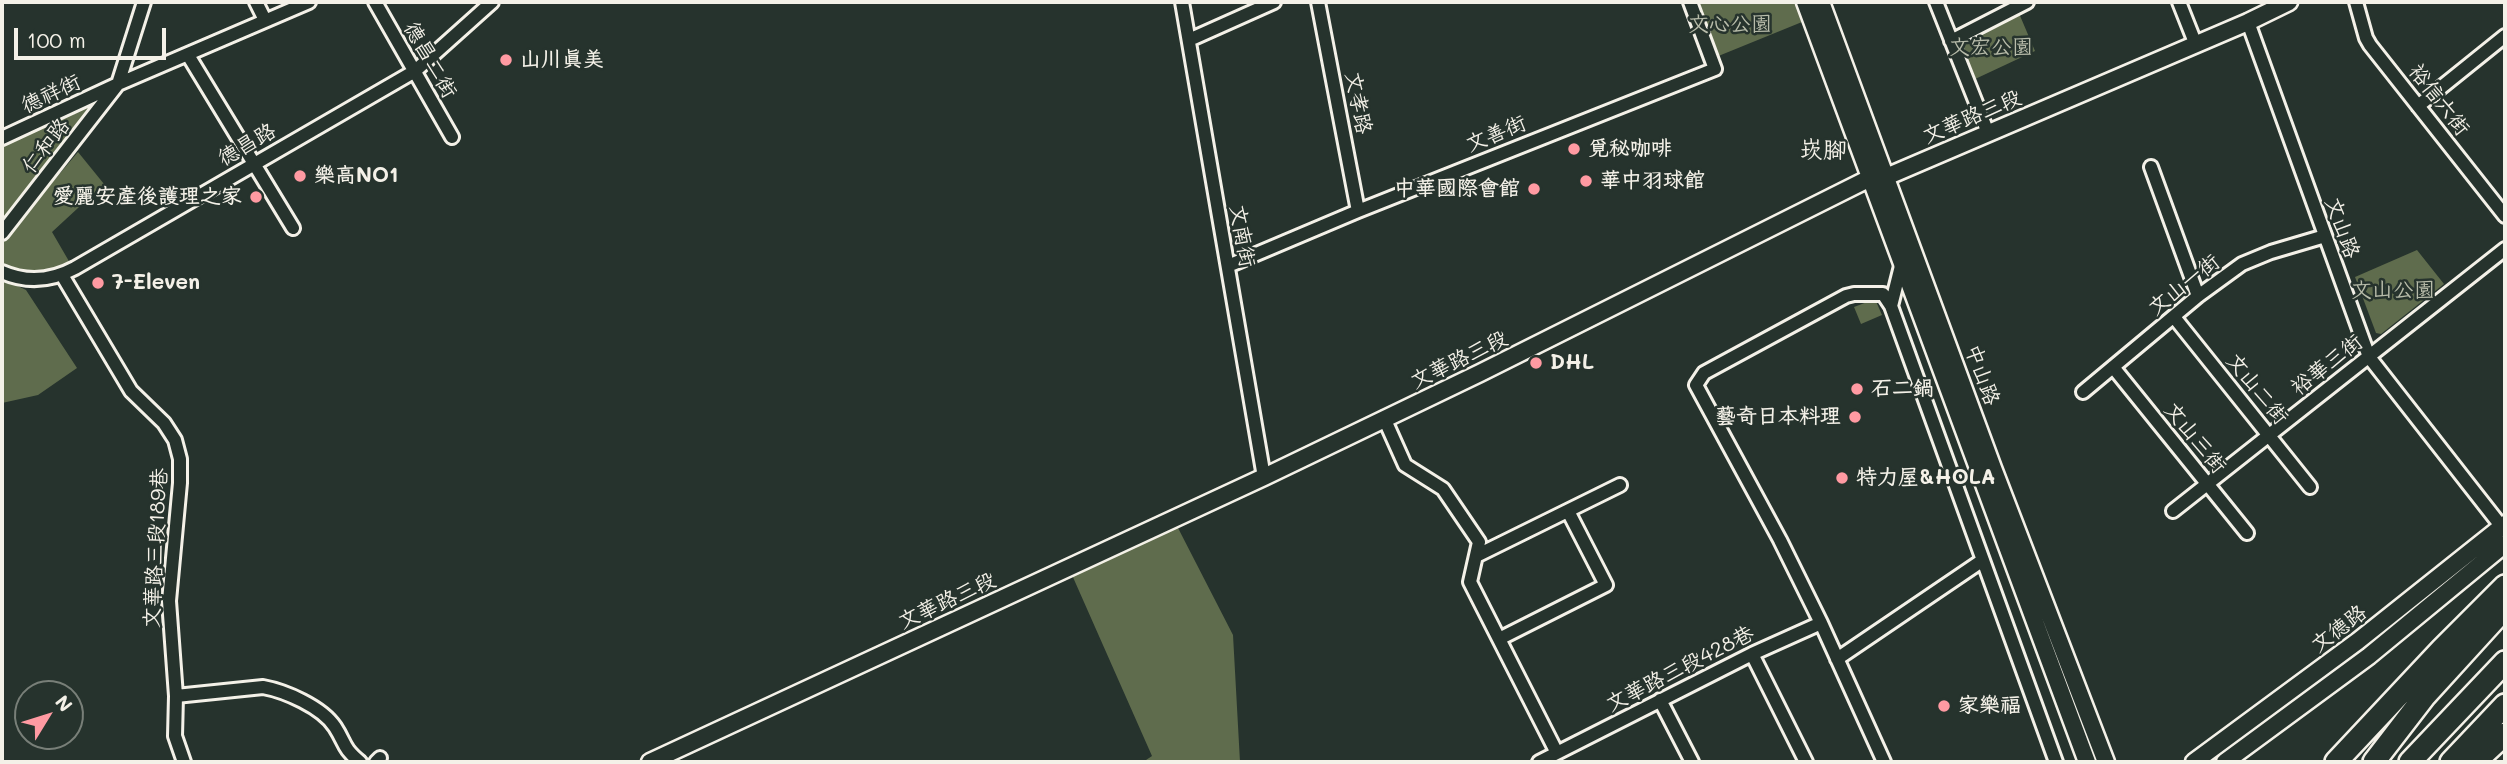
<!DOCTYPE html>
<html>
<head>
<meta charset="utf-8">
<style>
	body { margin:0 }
	#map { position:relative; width:2507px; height:764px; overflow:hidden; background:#26332d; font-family:Mali,sans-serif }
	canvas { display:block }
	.frame { position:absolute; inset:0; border:4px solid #f4f1e8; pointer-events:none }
	.north { position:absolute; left:14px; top:680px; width:70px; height:70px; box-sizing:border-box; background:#26332d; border:2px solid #787f78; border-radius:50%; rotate:52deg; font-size:19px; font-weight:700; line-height:28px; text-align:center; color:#f4f1e8 }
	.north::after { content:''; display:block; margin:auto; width:24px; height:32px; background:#ff9aa2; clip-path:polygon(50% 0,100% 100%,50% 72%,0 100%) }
	.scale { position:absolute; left:14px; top:28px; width:152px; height:32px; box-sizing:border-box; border:4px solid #f4f1e8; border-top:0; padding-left:9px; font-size:21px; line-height:24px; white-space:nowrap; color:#f4f1e8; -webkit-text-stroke:5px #26332d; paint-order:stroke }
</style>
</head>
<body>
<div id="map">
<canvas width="2507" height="764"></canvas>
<div class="frame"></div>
<div class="north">N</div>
<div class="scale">100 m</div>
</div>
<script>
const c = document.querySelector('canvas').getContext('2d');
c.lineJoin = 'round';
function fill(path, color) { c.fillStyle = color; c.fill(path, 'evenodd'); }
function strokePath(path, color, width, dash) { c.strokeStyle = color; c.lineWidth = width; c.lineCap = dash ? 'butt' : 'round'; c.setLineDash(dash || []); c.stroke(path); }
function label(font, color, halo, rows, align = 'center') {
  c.font = font + ' Mali,"LXGW WenKai TC",sans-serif'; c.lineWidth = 5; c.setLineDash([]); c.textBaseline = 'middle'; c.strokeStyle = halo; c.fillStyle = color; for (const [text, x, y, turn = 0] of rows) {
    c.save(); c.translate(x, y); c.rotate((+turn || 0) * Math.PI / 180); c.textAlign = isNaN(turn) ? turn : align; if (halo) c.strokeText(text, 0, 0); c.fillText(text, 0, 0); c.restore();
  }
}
const green = new Path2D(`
	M1697,2H1795L1802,22L1716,57Z
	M2018,11L2035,51L1973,80L1960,48L1969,33Z
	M107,93L2,225V144Z
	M78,152L104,184L52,232L70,263C47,274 25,279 2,265V242Z
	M2417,250L2444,284L2381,334L2376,333L2355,277Z
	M2,278L26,290L77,368L38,395L2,403Z
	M1875,299L1882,315L1861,324L1854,307Z
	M1177,526L1233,635L1240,762H1143L1152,756L1072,575Z`);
const street = new Path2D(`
	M256,2L265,20
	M375,2L452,137
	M1182,2L1264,477
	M1318,2L1358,211
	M1936,2L1988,133
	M2179,2L2196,45
	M2356,2L2366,38L2370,45L2505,216
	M2248,22L2369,357L2505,531
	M1189,40L1274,2
	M1951,41L2027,2
	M188,55L293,228
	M2418,106L2505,36
	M2,138L118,84L309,2
	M2151,167L2198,296
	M2,233L118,84L144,2
	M1902,262L1891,306L2056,762
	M1228,266L1358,211L1715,69L1690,2
	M2,272C27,283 51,281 75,268L415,71L492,2
	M62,275L131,391L164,423L175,440L180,459V483L169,601L176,696L175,736L184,762
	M2174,317L2310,487
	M2113,367L2247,533
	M2083,392L2198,296L2242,264L2271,252L2325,236
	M1384,418L1405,465L1443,489L1479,542L1470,582L1557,753
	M2173,511L2505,249
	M1476,556L1620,485
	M1499,639L1606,585L1568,511
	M1752,654L1806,762
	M1837,659L1983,560
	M176,696L263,687C285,691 322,707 335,727C346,744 342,747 360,762
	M1660,700L1692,762
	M376,762L380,758
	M1539,762L1752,654L1821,623
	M1884,762L1821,623L1780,540L1696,385L1704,373L1846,296L1854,294H1883L1891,306`);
const secondary = new Path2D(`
	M1805,2L2087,762
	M1821,2L1993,468L2106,762
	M650,762L1264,477L1480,373L1870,178L1886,177L2248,22L2289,2
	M2194,762L2358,641L2505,524
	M2225,762L2369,656L2505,544`);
const highway = new Path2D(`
	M2336,762L2442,649L2505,586
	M2374,762L2424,697L2505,608
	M2410,762L2505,662
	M2451,762L2505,705
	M2475,762L2505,734`);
const markers = [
	[506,60,7,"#ff9aa2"],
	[1574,149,7,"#ff9aa2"],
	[300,176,7,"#ff9aa2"],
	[1586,181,7,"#ff9aa2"],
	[1534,189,7,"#ff9aa2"],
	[256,197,7,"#ff9aa2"],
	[98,283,7,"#ff9aa2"],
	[1536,363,7,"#ff9aa2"],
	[1857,389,7,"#ff9aa2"],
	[1855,417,7,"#ff9aa2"],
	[1842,478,7,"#ff9aa2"],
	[1944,706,7,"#ff9aa2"]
];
const parkNames = [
	["文心公園",1730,25],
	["文宏公園",1991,48],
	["文山公園",2393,291]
];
const streetNames = [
	["德昌二街",430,60,60],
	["德祥街",51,94,-25],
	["裕信六街",2439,100,52],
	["文孝路",1358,103,79],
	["文華路三段",1972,117,-23],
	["文善街",1496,134,-22],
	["德昌路",247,145,-30],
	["仁和路",46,146,-52],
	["文山路",2342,228,70],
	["文南街",1242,236,80],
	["文山一街",2184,285,-38],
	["文華路三段",1459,360,-26],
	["裕華三街",2327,365,-38],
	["中山路",1982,375,70],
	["文山二街",2257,389,51],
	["文山三街",2195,438,51],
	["文華路三段189巷",156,548,-87],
	["文華路三段",947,601,-25],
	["文德路",2339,629,-37],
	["文華路三段428巷",1680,669,-27]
];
const poiNames = [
	["山川真美",520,60],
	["覓秘咖啡",1588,149],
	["樂高NO1",314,176],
	["華中羽球館",1600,181],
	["中華國際會館",1520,189,"right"],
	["愛麗安產後護理之家",242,197,"right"],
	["7-Eleven",112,283],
	["DHL",1550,363],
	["石二鍋",1871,389],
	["藝奇日本料理",1841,417,"right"],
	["特力屋&HOLA",1856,478],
	["家樂福",1958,706]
];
const quarterNames = [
	["崁腳",1823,151]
];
fill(green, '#5f6c4d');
strokePath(street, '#f4f1e8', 18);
strokePath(secondary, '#f4f1e8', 21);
strokePath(highway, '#f4f1e8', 26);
strokePath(street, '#26332d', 12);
strokePath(secondary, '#26332d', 16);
strokePath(highway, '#26332d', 21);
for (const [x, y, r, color] of markers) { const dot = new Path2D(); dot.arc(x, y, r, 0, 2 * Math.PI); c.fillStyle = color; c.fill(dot); strokePath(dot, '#26332d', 2.5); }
label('21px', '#b8bcaa', '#26332d', parkNames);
label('21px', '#f4f1e8', '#26332d', streetNames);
label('bold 21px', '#f4f1e8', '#26332d', poiNames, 'left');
label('24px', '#f4f1e8', '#26332d', quarterNames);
</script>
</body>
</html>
